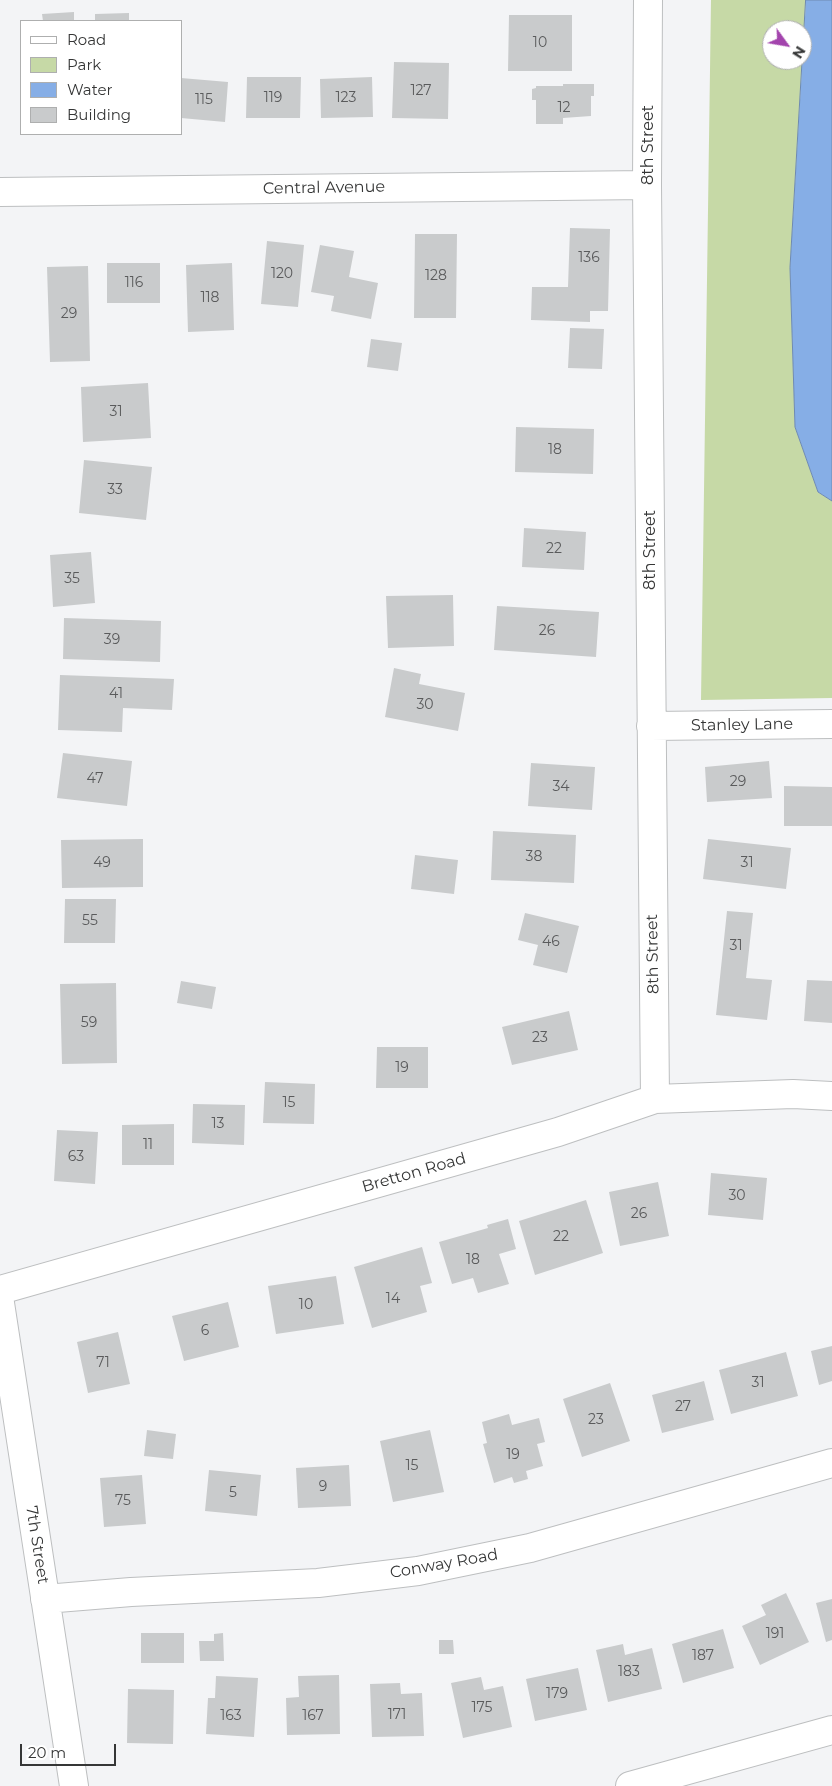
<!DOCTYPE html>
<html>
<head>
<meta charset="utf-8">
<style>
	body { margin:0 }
	#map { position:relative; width:832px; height:1786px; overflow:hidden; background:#f3f4f6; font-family:Montserrat,sans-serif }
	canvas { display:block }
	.legend { position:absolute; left:20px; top:20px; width:162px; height:115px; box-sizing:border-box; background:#fff; border:1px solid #aeafaf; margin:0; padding:6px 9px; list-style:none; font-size:15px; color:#353636 }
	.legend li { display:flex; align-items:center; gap:10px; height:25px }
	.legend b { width:25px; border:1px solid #aeafaf }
	.north { position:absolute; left:762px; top:20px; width:50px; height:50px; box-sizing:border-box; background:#fff; border:1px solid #aeafaf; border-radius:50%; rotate:122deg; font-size:14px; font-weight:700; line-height:20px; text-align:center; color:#353636 }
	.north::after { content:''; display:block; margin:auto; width:18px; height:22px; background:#a344ad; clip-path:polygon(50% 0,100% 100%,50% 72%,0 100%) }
	.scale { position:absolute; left:20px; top:1744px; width:96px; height:22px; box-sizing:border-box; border:2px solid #353636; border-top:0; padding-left:6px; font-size:15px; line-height:18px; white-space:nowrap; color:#353636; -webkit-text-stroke:4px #fff; paint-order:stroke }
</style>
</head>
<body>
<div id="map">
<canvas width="832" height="1786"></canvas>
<ul class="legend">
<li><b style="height:6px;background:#fff"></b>Road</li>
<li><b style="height:14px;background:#c6d9a6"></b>Park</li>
<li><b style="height:14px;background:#86aee6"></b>Water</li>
<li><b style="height:14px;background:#c9cbcc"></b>Building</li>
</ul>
<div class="north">N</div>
<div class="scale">20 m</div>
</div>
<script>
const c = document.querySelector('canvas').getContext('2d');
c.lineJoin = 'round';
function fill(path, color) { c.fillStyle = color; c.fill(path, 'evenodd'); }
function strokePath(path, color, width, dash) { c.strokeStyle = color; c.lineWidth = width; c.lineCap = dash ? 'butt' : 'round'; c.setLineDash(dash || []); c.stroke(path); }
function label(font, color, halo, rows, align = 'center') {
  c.font = font + ' Montserrat,sans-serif'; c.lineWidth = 4; c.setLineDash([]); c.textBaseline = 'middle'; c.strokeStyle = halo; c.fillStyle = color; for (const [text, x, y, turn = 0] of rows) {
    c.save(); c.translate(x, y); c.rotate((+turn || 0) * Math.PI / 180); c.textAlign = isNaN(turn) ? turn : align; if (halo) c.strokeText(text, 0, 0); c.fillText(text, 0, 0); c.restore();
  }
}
const green = new Path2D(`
	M711,0H806L790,268L795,427L818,492L832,501V698L701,700ZM772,30H802V60H772Z`);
const water = new Path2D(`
	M806,0H832V501L818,492L795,427L790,268Z`);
const building = new Path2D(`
	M74,12V21H43L42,14Z
	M129,13V21H95V14Z
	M509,15H572V71H508Z
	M394,62L449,63L448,119L392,118Z
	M247,77H301L300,118H246Z
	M372,77L373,117L321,118L320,79Z
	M181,78L228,82L225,122L181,118Z
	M563,84H594V96H591V116L563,118V124H536V100H532V89L536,88V86H563Z
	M570,228L610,229L608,311H590V322L531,320L532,287H568Z
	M415,234H457L456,318H414Z
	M267,241L304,245L298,307L261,304Z
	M320,245L354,251L349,277L378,283L371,319L331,311L334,296L311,292Z
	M107,263H160V303H107Z
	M232,263L234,330L188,332L186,265Z
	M88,266L90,361L50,362L47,267Z
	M570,328L604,329L602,369L568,368Z
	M371,339L402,343L398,371L367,367Z
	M148,383L151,438L83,442L81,387Z
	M516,427L594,429L593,474L515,472Z
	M84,460L152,467L146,520L79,513Z
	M524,528L586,532L584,570L522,567Z
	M91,552L95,603L53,607L50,555Z
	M453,595L454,646L388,648L386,596Z
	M497,606L599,612L596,657L494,650Z
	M64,618L161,621L160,662L63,659Z
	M394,668L421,674L419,684L465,693L458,731L385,717Z
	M60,675L174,679L172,710L123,708L122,732L58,730Z
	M63,753L132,761L127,806L57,798Z
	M769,761L772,798L707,802L705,767Z
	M531,763L595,767L592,810L528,806Z
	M784,786L832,787V826H784Z
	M493,831L576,835L574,883L491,880Z
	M143,839V887L62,888L61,840Z
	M708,839L791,848L786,889L703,879Z
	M415,855L458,860L454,894L411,889Z
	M65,899H116L115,943H64Z
	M727,911L753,913L746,978L772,980L767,1020L716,1015Z
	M525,913L579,926L567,973L533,965L538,945L518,940Z
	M807,980L832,981V1023L804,1021Z
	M181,981L216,987L212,1009L177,1003Z
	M116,983L117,1063L62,1064L60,984Z
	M569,1011L578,1050L512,1065L502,1027Z
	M377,1047H428V1088H376Z
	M265,1082L315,1084L314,1124L263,1123Z
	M193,1104L245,1105L244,1145L192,1143Z
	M174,1124V1165H122V1125Z
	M57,1130L98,1132L95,1184L54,1181Z
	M711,1173L767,1178L763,1220L708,1215Z
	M658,1182L669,1236L620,1246L609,1192Z
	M586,1200L603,1253L535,1275L519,1221Z
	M508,1219L516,1249L499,1254L509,1284L478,1293L473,1278L452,1284L439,1242L488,1228L487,1225Z
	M422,1247L432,1283L420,1286L427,1312L372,1328L354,1267Z
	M336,1276L344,1324L276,1334L268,1286Z
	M228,1302L239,1347L184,1361L172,1316Z
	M118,1332L130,1384L88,1393L77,1342Z
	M832,1346V1381L819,1385L811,1351Z
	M786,1352L798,1396L731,1414L719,1370Z
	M704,1381L714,1420L662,1433L652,1395Z
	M610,1383L630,1441L582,1457L563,1399Z
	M509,1414L512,1425L539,1418L545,1442L537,1444L543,1466L526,1471L528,1479L514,1483L512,1477L494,1483L483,1444L487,1443L482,1422Z
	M147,1430L176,1434L173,1459L144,1456Z
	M430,1430L444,1492L393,1502L380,1441Z
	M349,1465L351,1506L298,1508L296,1468Z
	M209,1470L261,1475L257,1516L205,1511Z
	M142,1475L146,1524L104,1527L100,1478Z
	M786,1593L809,1642L760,1665L742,1626L766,1615L761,1605Z
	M832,1599V1640L826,1642L816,1603Z
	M723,1629L734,1668L683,1683L672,1644Z
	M141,1633H184V1663H141Z
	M223,1633L224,1661H200L199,1641H214V1634Z
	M439,1640H453L454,1654H439Z
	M623,1644L625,1655L652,1648L662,1689L608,1702L596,1650Z
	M578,1668L587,1710L535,1721L526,1679Z
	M339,1675L340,1734L287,1735L286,1698L299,1697L298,1676Z
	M216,1676L258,1678L254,1737L206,1734L208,1698H215Z
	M481,1677L484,1690L503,1686L512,1727L463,1738L451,1683Z
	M400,1683L401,1694L422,1693L424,1736L372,1737L370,1684Z
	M128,1689L174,1690L173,1744L127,1743Z`);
const minor = new Path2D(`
	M648,0L647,185L655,1099
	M0,192L647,185
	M651,726L832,724
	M0,1290L558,1132L655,1099L793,1094L832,1096
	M0,1303L74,1786
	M45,1599L131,1592L318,1583L418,1571L530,1548L832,1463`);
const major = new Path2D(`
	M630,1786L832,1730`);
const numberNames = [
	["10",540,43],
	["127",421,91],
	["119",273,98],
	["123",346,98],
	["115",204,100],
	["12",564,108],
	["136",589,258],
	["120",282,274],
	["128",436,276],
	["116",134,283],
	["118",210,298],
	["29",69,314],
	["31",116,412],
	["18",555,450],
	["33",115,490],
	["22",554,549],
	["35",72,579],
	["26",547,631],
	["39",112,640],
	["41",116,694],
	["30",425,705],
	["47",95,779],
	["29",738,782],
	["34",561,787],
	["38",534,857],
	["49",102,863],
	["31",747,863],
	["55",90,921],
	["46",551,942],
	["31",736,946],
	["59",89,1023],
	["23",540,1038],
	["19",402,1068],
	["15",289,1103],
	["13",218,1124],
	["11",148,1145],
	["63",76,1157],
	["30",737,1196],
	["26",639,1214],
	["22",561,1237],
	["18",473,1260],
	["14",393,1299],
	["10",306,1305],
	["6",205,1331],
	["71",103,1363],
	["31",758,1383],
	["27",683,1407],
	["23",596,1420],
	["19",513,1455],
	["15",412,1466],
	["9",323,1487],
	["5",233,1493],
	["75",123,1501],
	["191",775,1634],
	["187",703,1656],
	["183",629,1672],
	["179",557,1694],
	["175",482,1708],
	["171",397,1715],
	["163",231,1716],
	["167",313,1716]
];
const streetNames = [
	["8th Street",648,145,-90],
	["Central Avenue",324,188,-1],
	["8th Street",650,550,-90],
	["Stanley Lane",742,725,-1],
	["8th Street",653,954,-91],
	["Bretton Road",414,1173,-16],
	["7th Street",37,1545,81],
	["Conway Road",444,1564,-10]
];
fill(green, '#c6d9a6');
fill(water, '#86aee6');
strokePath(water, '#6e8ab1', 1);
fill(building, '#c9cbcc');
strokePath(minor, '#bdbfc0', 30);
strokePath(major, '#bdbfc0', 30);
strokePath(minor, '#fff', 28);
strokePath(major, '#fff', 28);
label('14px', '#5a5b5c', null, numberNames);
label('16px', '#353636', '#fff', streetNames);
</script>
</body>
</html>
